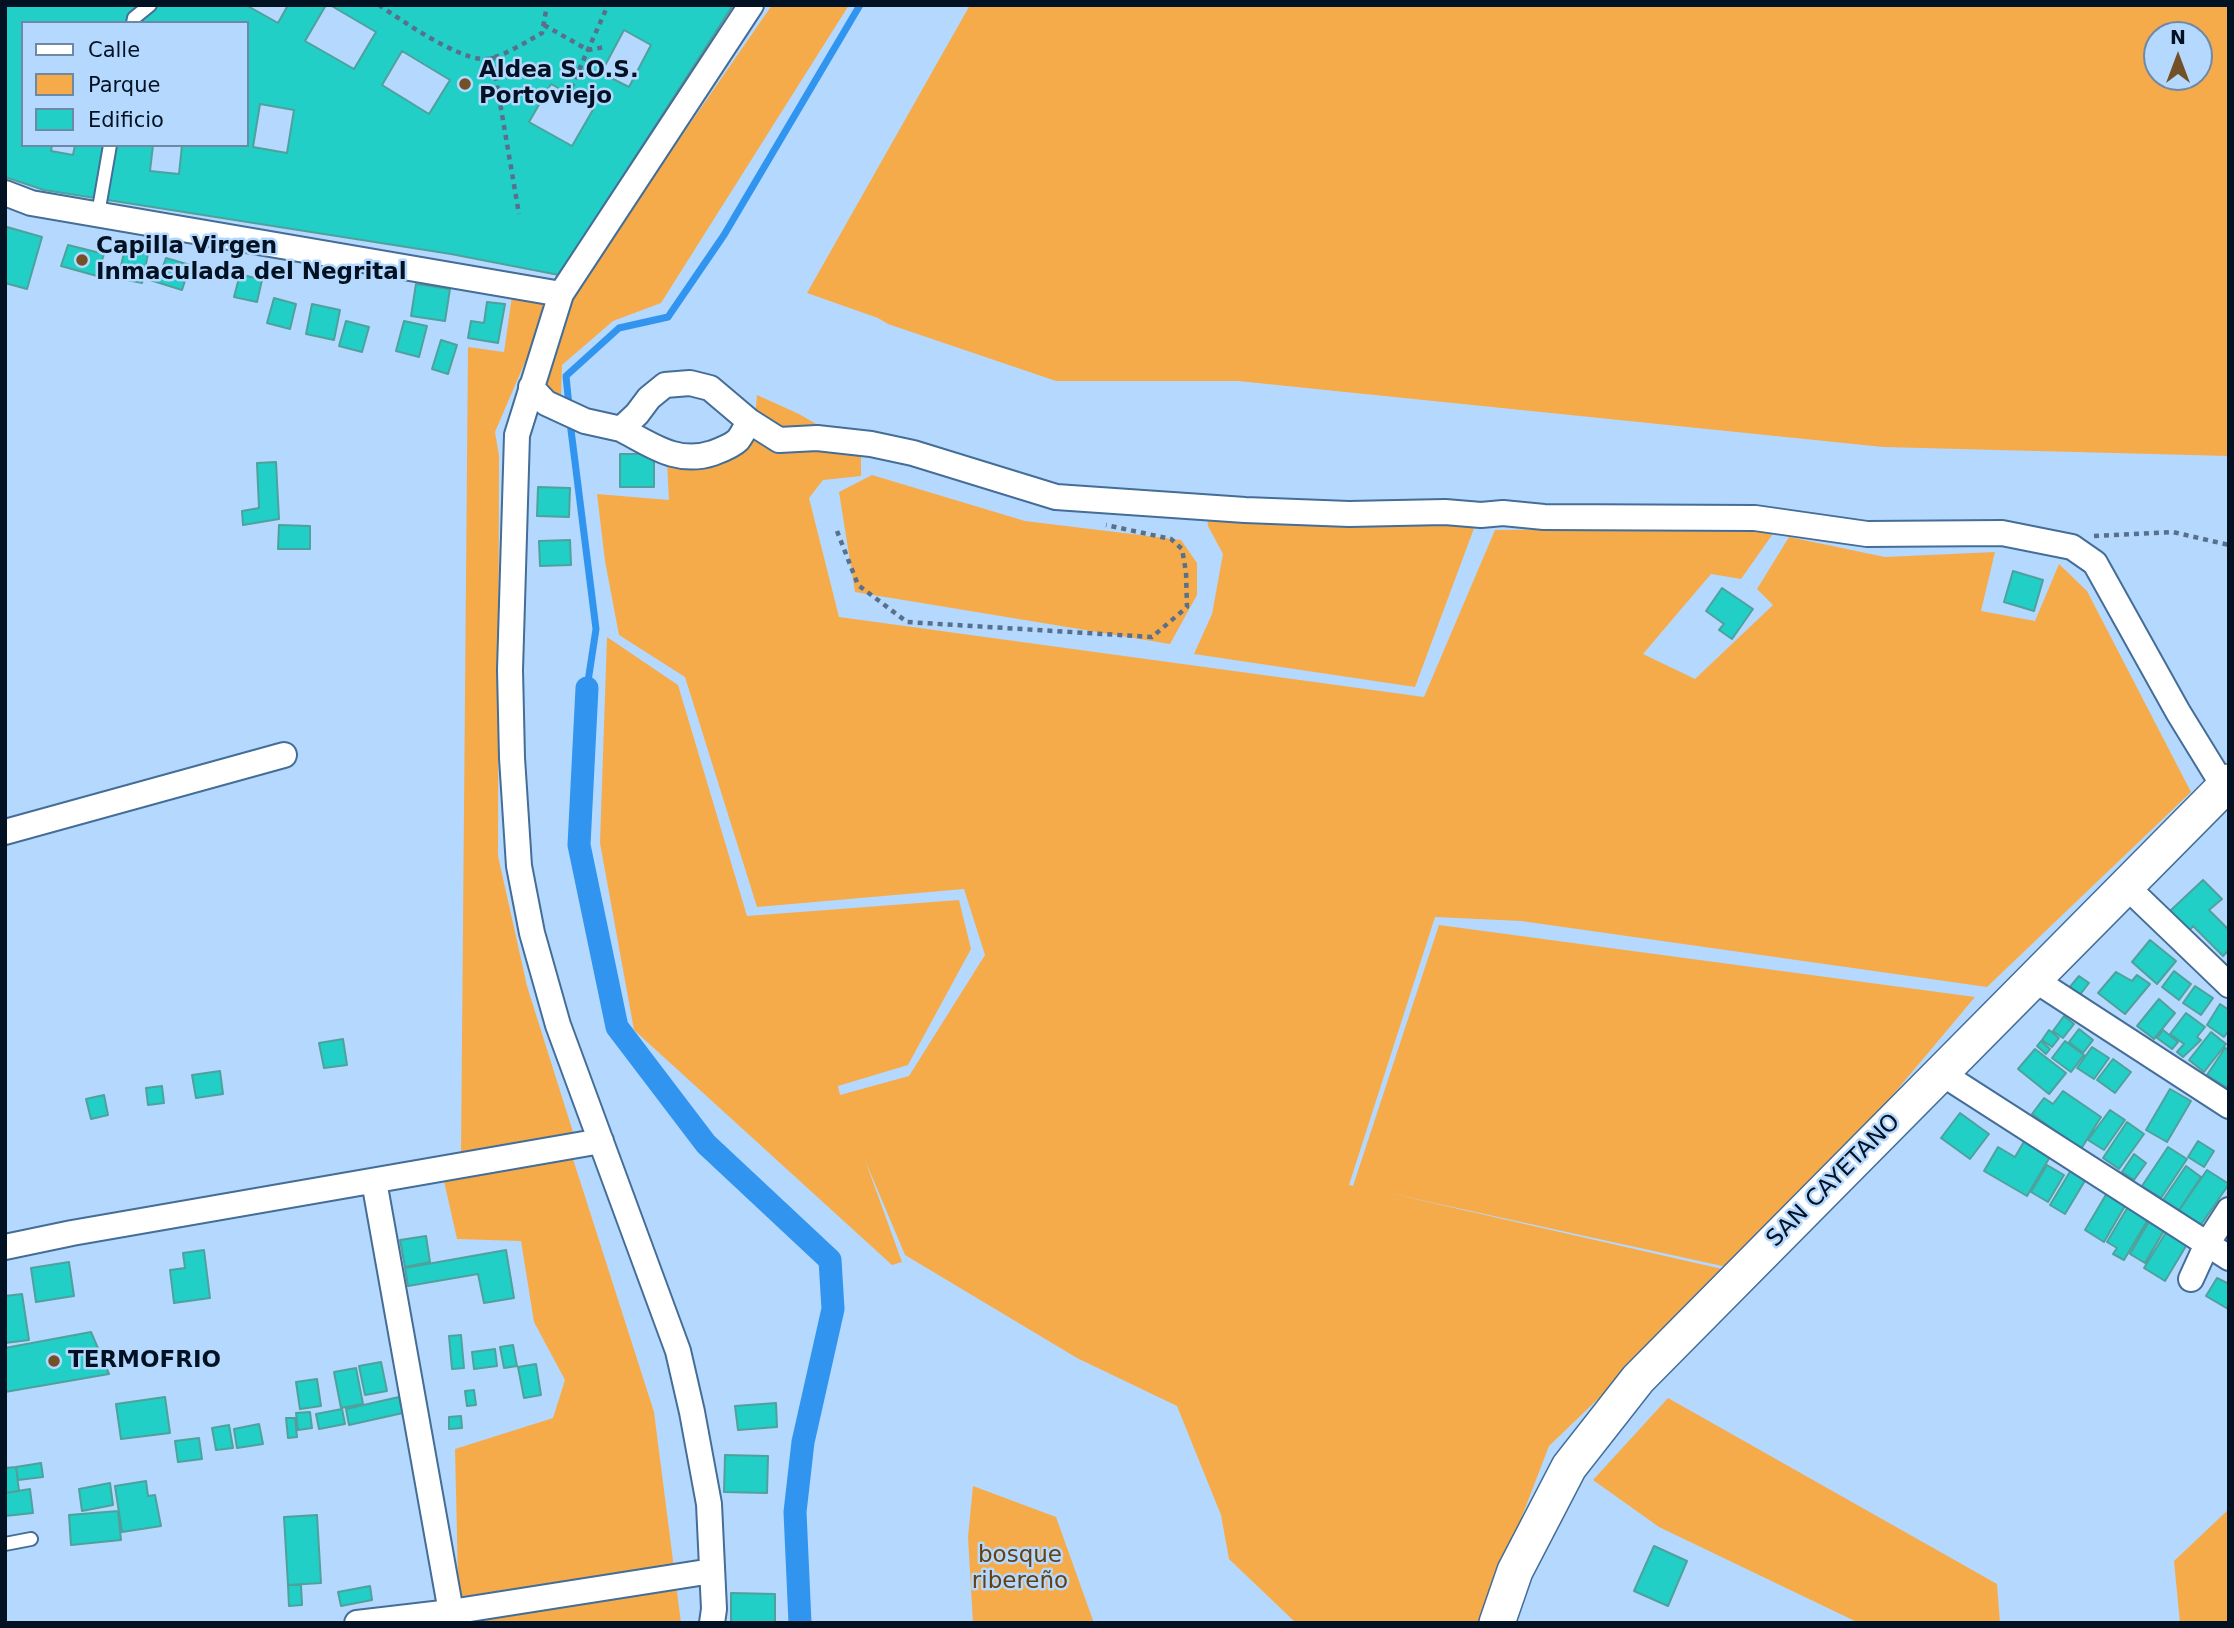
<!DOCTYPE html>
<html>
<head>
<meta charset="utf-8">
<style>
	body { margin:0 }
	#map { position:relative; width:2234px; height:1628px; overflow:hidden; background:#b5d8fe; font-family:"DejaVu Sans",sans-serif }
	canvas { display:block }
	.frame { position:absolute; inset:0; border:7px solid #031222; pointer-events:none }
	.legend { position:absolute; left:21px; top:21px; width:228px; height:126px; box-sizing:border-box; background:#b5d8fe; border:2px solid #6e89a6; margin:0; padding:9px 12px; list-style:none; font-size:21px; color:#031222 }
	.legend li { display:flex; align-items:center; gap:14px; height:35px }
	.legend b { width:35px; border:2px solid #6e89a6 }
	.north { position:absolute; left:2143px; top:21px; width:70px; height:70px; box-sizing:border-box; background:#b5d8fe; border:2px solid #6e89a6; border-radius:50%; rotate:0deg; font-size:19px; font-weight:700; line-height:28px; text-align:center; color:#031222 }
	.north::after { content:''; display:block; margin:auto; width:24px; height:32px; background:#725128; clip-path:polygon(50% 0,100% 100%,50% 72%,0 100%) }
</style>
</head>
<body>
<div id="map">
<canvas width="2234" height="1628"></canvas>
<div class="frame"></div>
<ul class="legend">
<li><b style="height:9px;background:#fff"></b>Calle</li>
<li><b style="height:19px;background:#f6ab4b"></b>Parque</li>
<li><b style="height:19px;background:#21cfc7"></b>Edificio</li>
</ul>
<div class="north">N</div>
</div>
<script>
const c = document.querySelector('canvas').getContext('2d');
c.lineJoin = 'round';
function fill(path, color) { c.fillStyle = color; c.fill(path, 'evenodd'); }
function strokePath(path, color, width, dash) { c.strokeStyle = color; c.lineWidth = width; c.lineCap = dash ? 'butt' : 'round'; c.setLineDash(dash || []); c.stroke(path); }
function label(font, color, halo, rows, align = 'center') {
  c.font = font + ' "DejaVu Sans",sans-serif'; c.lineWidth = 5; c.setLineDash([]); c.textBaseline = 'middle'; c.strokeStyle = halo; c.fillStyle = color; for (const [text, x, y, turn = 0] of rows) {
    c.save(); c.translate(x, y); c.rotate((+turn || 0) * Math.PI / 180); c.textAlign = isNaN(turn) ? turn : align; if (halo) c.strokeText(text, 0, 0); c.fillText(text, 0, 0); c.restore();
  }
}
const green = new Path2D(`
	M772,5H849L661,303L613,321L562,365L561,397L536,381L571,296Z
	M970,5H2229V456L1883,447L1238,381H1056L888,324L878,318L807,293ZM2157,35H2199V77H2157Z
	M512,296L552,299L495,432L499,456L498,856L527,986L573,1132L461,1154L468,347L504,352Z
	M757,395L799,414L861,450V476L823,480L809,498L839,617L1424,697L1495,530L1777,528L1741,579L1711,574L1643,654L1695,679L1773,605L1757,589L1789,537L1885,557L1995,552L1981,611L2035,621L2059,564L2087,591L2191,792L1987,987L1521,921L1435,917L1349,1185L1353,1186L1439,925L1975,997L1745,1271L1384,1192L1731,1271L1549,1446L1481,1623H1296L1229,1559L1221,1515L1177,1406L1077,1358L905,1255L865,1160L902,1262L892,1265L634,1030L600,843L607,637L678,685L747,916L959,900L971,949L908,1065L838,1086L840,1095L909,1076L985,955L964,889L757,907L685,677L619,635L605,561L597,494L669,500L667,462L707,456L753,440Z
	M872,475L1025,521L1181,540L1197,563V595L1170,644L855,592L839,492Z
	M1206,507L1476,523L1415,687L1194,654L1212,614L1223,554L1208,526Z
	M573,1159L654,1412L681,1623H459L455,1449L553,1418L565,1380L534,1322L521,1241L457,1239L444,1181Z
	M1668,1398L1997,1584L2000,1623H1859L1659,1527L1593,1480Z
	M973,1486L1056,1517L1094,1623H973L968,1537Z
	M2229,1509V1623H2180L2174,1561Z`);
const stream = new Path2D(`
	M569,406L566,376L619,328L668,317L724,235L860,5
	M570,422L596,629L587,688`);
const canal = new Path2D(`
	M587,688L579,845L617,1027L706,1144L830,1260L833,1309L803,1442L795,1512L800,1623`);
const building = new Path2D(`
	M5,5H733L559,275L451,254L44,190L5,177ZM23,23H247V145H23Z
	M246,5H288L278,23Z
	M326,5H330L376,32L354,69L305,41Z
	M624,30L651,45L629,87L601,73Z
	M402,51L450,80L429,114L382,85Z
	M551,84L594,108L572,146L529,122Z
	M260,104L294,110L287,153L253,147Z
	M52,145H75L73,155L51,151Z
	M153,145H182L179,174L150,171Z
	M7,227L42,237L27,289L5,283V234Z
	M68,245L104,254L97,276L61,266Z
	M125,249L148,254L142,283L118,278Z
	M166,258L190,265L182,290L150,280L154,267L162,269Z
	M240,274L262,280L257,302L234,297Z
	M416,284L450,289L445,321L411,316Z
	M274,298L296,304L290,329L267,323Z
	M487,302L505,304L498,343L468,338L471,321L484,323Z
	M312,304L340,310L334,340L306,334Z
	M346,321L369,327L362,352L339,346Z
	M404,321L427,326L419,357L396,351Z
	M441,340L457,345L448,374L432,369Z
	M620,454H654V487H620Z
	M276,462L279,519L243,525L242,511L259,508L257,463Z
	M538,487L570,488L569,517L537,516Z
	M279,525L310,526V549H278Z
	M570,540L571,565L540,566L539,541Z
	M2013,571L2043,580L2034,611L2004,602Z
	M1722,588L1753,609L1732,639L1719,630L1724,624L1706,611Z
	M2203,880L2222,899L2209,910L2229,930V950L2223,956L2193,926L2189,931L2170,911Z
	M2150,940L2176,961L2157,984L2132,962Z
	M2174,971L2191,984L2179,1000L2162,987Z
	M2116,972L2132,981L2137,975L2150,984L2125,1014L2098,993Z
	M2079,976L2089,983L2079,996L2069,988Z
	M2195,986L2213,998L2201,1015L2183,1003Z
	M2159,999L2175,1013L2154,1039L2137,1026Z
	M2220,1004L2229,1010V1030L2224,1037L2207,1025Z
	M2186,1013L2205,1027L2197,1037L2201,1040L2183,1057L2177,1052L2184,1044L2170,1034Z
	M2064,1016L2074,1024L2063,1038L2053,1031Z
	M2079,1029L2093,1040L2083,1053L2069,1042Z
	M2049,1030L2059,1038L2052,1047L2042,1040Z
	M2163,1030L2178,1042L2172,1049L2157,1038Z
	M2211,1032L2226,1044L2204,1072L2189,1060Z
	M343,1039L347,1065L324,1068L319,1043Z
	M2041,1041L2050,1049L2046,1054L2037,1046Z
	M2065,1041L2084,1055L2071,1072L2052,1058Z
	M2092,1047L2109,1058L2094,1079L2077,1068Z
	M2225,1048L2229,1050V1089L2207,1075Z
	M2035,1049L2066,1073L2049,1094L2018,1069Z
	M2113,1059L2131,1072L2115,1093L2097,1080Z
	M220,1071L223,1094L196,1098L192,1075Z
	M162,1086L164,1103L148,1105L146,1088Z
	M2170,1089L2191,1101L2167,1142L2146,1130Z
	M2063,1091L2101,1117L2081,1149L2032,1114L2044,1098L2053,1104Z
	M104,1095L108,1115L91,1119L86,1099Z
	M2110,1110L2125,1120L2104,1150L2088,1140Z
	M1960,1113L1989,1134L1970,1159L1941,1138Z
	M2127,1122L2144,1134L2119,1169L2103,1158Z
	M2025,1140L2051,1155L2027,1196L1984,1171L1998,1147L2015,1157Z
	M2198,1141L2214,1151L2204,1167L2188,1157Z
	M2168,1147L2187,1159L2161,1198L2142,1186Z
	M2134,1154L2146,1163L2134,1180L2122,1172Z
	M2047,1165L2064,1175L2048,1202L2031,1192Z
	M2186,1166L2201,1177L2179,1210L2163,1200Z
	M2071,1170L2086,1179L2065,1214L2050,1205Z
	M2207,1170L2229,1184L2200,1226L2178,1212Z
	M2107,1193L2126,1204L2104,1242L2085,1230Z
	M2129,1205L2150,1216L2124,1260L2113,1254L2117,1248L2107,1242Z
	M2151,1218L2166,1227L2145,1263L2130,1254Z
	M2168,1229L2189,1241L2165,1281L2144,1268Z
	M426,1236L430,1262L405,1267L400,1240Z
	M204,1250L210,1298L174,1303L170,1270L185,1268L183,1253Z
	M506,1250L514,1298L484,1303L478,1274L408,1286L405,1268Z
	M69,1262L74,1296L36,1302L31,1268Z
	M2217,1278L2229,1284L2228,1309L2206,1296Z
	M22,1294L29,1340L5,1343V1296Z
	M91,1332L109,1374L5,1392V1348Z
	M461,1335L464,1368L452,1369L449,1336Z
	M513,1345L517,1366L504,1368L500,1347Z
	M495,1349L497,1366L474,1369L472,1352Z
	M381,1362L387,1391L365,1395L359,1366Z
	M536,1364L541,1395L524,1398L518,1367Z
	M356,1368L363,1404L341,1408L334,1372Z
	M317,1379L321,1406L300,1409L296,1382Z
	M474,1390L476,1405L467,1406L465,1391Z
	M165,1397L170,1433L121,1439L116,1404Z
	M399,1397L403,1413L349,1425L346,1409Z
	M776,1403L777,1427L738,1430L735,1406Z
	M342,1409L345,1424L319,1429L316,1414Z
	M310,1412L312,1428L298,1430L296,1413Z
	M461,1416L462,1428L449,1429V1417Z
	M286,1418H295L297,1437L288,1438Z
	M259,1424L263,1444L237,1448L234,1429Z
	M229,1425L233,1448L216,1450L212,1428Z
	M199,1438L202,1459L178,1462L175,1441Z
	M725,1455L768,1456L767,1493L724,1492Z
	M41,1463L43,1477L18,1480L16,1467Z
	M16,1467L19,1491L5,1493V1468Z
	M146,1481L148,1496L155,1495L161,1526L122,1532L115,1486Z
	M110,1483L113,1505L82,1511L79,1489Z
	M30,1489L33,1513L5,1516V1493Z
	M118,1511L121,1540L71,1545L69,1515Z
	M317,1515L321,1583L288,1585L284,1517Z
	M1654,1546L1687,1561L1668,1606L1634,1591Z
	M288,1585H301L302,1605L289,1606Z
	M370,1586L372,1600L341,1606L338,1592Z
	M731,1593L775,1594V1622H731Z`);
const path = new Path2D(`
	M379,5C402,21 455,57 482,59C497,61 529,40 542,33L547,5
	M544,25L588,50L605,47
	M492,56L519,214
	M571,88L608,5
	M837,531L858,585L907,622L1152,637L1187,607L1186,572L1182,549L1171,539L1106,525
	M2094,536L2173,532L2229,545`);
const service = new Path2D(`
	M133,23L134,18L150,5
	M98,214L110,145
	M5,1544L31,1539`);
const minor = new Path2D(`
	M5,193L31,203L561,294
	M531,387L546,403L585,421L621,429L637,414L649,398L665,385L690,383L710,388L749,421L779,440L817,438L871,444L913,453L1056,497L1245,510L1349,514L1445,512L1481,515L1503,513L1544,517L1755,518L1867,534L2002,533L2072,547L2095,563L2178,712L2224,787
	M621,429C652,445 677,465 713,453C721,450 732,446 738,440C742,435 746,427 749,421
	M5,832L284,755
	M2127,887L2229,985
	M2035,980L2229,1106
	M1941,1073L2229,1258
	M374,1181L451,1612L712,1571
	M5,1247L72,1233L601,1141
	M2191,1279L2207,1244L2229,1210
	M357,1623L451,1612L453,1623
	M712,1623L714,1609L709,1504L692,1412L678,1351L558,1025L532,933L519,866L512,758L510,670L517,435L561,294L751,5`);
const secondary = new Path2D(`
	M1497,1623L1515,1571L1569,1467L1638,1379L2229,782`);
const markers = [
	[465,84,7,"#725128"],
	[82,260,7,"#725128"],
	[54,1361,7,"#725128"]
];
const poiNames = [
	["Aldea S.O.S.",479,71],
	["Portoviejo",479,97],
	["Capilla Virgen",96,247],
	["Inmaculada del Negrital",96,273],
	["TERMOFRIO",68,1361]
];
const streetNames = [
	["SAN CAYETANO",1834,1181,-45]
];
const parkNames = [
	["bosque",1020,1556],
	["ribereño",1020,1582]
];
fill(green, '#f6ab4b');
strokePath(stream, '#3195ef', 7);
strokePath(canal, '#3195ef', 23);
fill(building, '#21cfc7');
strokePath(building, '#4ea19c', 2);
strokePath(service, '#446d97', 16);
strokePath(minor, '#446d97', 28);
strokePath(secondary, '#446d97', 38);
strokePath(path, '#58708b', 4.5, [5, 5]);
strokePath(service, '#fff', 12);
strokePath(minor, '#fff', 24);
strokePath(secondary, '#fff', 35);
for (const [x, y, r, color] of markers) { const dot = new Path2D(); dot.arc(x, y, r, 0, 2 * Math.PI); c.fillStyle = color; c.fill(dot); strokePath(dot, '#b5d8fe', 2.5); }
label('bold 23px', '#031222', '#b5d8fe', poiNames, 'left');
label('23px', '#031222', '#b5d8fe', streetNames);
label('23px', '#624012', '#b5d8fe', parkNames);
</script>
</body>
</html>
